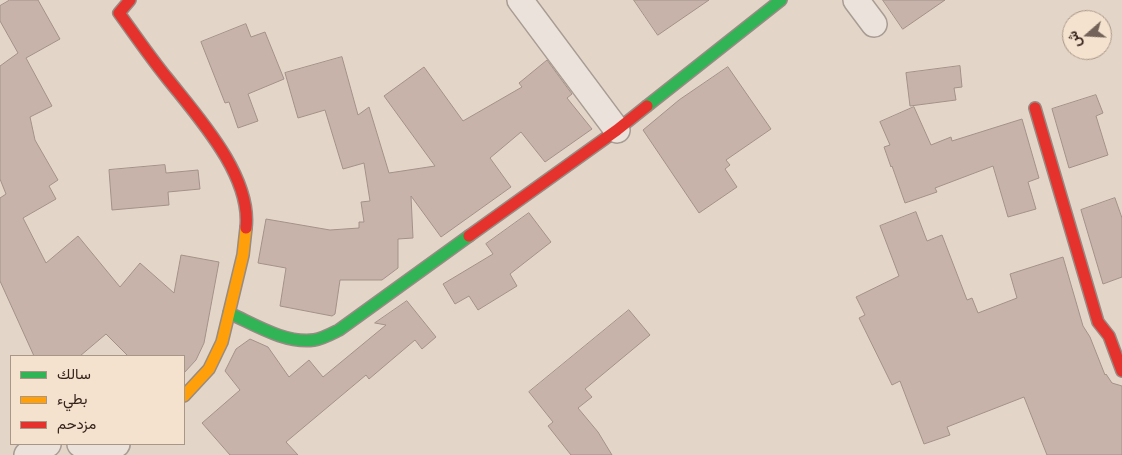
<!DOCTYPE html>
<html>
<head>
<meta charset="utf-8">
<style>
	body { margin:0 }
	#map { position:relative; width:1122px; height:455px; overflow:hidden; background:#e3d6c9; font-family:"Playfair Display",Vazirmatn,serif }
	canvas { display:block }
	.legend { position:absolute; left:10px; top:355px; width:175px; height:90px; box-sizing:border-box; background:#f5e2ce; border:1px solid #a89687; margin:0; padding:6px 9px; list-style:none; font-size:15px; color:#35231c }
	.legend li { display:flex; align-items:center; gap:10px; height:25px }
	.legend b { width:25px; border:1px solid #a89687 }
	.north { position:absolute; left:1062px; top:10px; width:50px; height:50px; box-sizing:border-box; background:#f5e2ce; border:1px solid #a89687; border-radius:50%; rotate:251deg; font-size:14px; font-weight:700; line-height:20px; text-align:center; color:#35231c }
	.north::after { content:''; display:block; margin:auto; width:18px; height:22px; background:#726259; clip-path:polygon(50% 0,100% 100%,50% 72%,0 100%) }
</style>
</head>
<body>
<div id="map">
<canvas width="1122" height="455"></canvas>
<ul class="legend">
<li><b style="height:6px;background:#30b455"></b>سالك</li>
<li><b style="height:6px;background:#ff9f0a"></b>بطيء</li>
<li><b style="height:6px;background:#e5322d"></b>مزدحم</li>
</ul>
<div class="north">ش</div>
</div>
<script>
const c = document.querySelector('canvas').getContext('2d');
c.lineJoin = 'round';
function fill(path, color) { c.fillStyle = color; c.fill(path, 'evenodd'); }
function strokePath(path, color, width, dash) { c.strokeStyle = color; c.lineWidth = width; c.lineCap = dash ? 'butt' : 'round'; c.setLineDash(dash || []); c.stroke(path); }
const building = new Path2D(`
	M10,0H38L60,39L26,58L52,106L30,117L35,140L58,180L49,186L56,199L23,218L46,263L78,236L120,287L140,263L174,293L181,255L219,262L204,343L196,360L184,373V356H128L106,334L80,356H34L0,281V198L6,194L0,179V66L18,53L0,21V6Z
	M634,0H709L658,35Z
	M883,0H945L903,29Z
	M246,24L251,37L265,32L284,79L248,94L258,121L238,128L229,102L225,103L201,42Z
	M342,57L358,115L369,107L389,173L435,166L384,96L424,67L463,121L522,87L519,83L547,60L572,94L567,98L592,129L545,162L521,132L490,158L511,187L441,237L411,196L413,238L398,239V268L382,280H340L335,314L332,316L280,306L286,268L258,263L266,219L330,230L359,228V222H364L361,202L370,201L364,163L343,169L325,110L298,118L285,73Z
	M960,66L962,87L954,88L956,100L910,106L906,73Z
	M728,67L771,129L726,160L730,165L725,169L737,187L699,213L643,130L679,100Z
	M1096,95L1103,113L1096,116L1108,155L1069,168L1052,109Z
	M914,107L931,145L951,137L952,141L1022,119L1039,178L1028,182L1036,209L1008,217L993,166L935,188L937,192L905,203L892,166L891,167L884,147L890,145L880,122Z
	M165,165L166,173L198,170L200,189L168,192L169,205L112,210L109,170Z
	M1115,198L1122,218V277L1103,284L1081,210Z
	M916,212L927,241L942,235L967,300L972,298L978,313L1017,298L1010,274L1063,257L1083,326L1090,337L1105,375L1106,374L1112,383L1122,386V455H1047L1024,397L947,427L950,435L924,444L900,381L892,385L859,318L865,315L856,297L899,276L880,226Z
	M529,213L551,242L510,274L517,286L478,310L469,296L455,304L443,284L493,254L486,244Z
	M407,301L436,337L422,349L415,340L369,379L366,375L286,442L298,455H230L202,423L240,390L225,371L236,349L250,339L268,347L289,377L309,360L323,377L386,325L375,323Z
	M629,310L650,335L585,389L592,397L578,408L598,432L612,455H571L548,426L553,422L529,392Z`);
const street = new Path2D(`
	M520,0L617,130
	M856,0L874,24
	M80,444L90,446L117,444
	M27,455L48,444`);
const fast = new Path2D(`
	M647,106L781,0
	M229,313C254,324 285,344 314,340C322,339 331,334 339,330L469,236`);
const slow = new Path2D(`
	M184,396L209,369L222,342L243,255L246,228`);
const jam = new Path2D(`
	M130,0L119,13C135,35 150,57 167,78C198,117 252,176 246,228
	M1035,108L1098,322L1109,336L1122,371
	M469,236L617,130L647,106`);
fill(building, '#c7b3aa');
strokePath(building, '#a39189', 1);
strokePath(street, '#a89c93', 28);
strokePath(fast, '#978b83', 14);
strokePath(slow, '#978b83', 14);
strokePath(jam, '#978b83', 14);
strokePath(street, '#ebe3db', 25);
strokePath(fast, '#30b455', 11);
strokePath(slow, '#ff9f0a', 11);
strokePath(jam, '#e5322d', 11);
</script>
</body>
</html>
